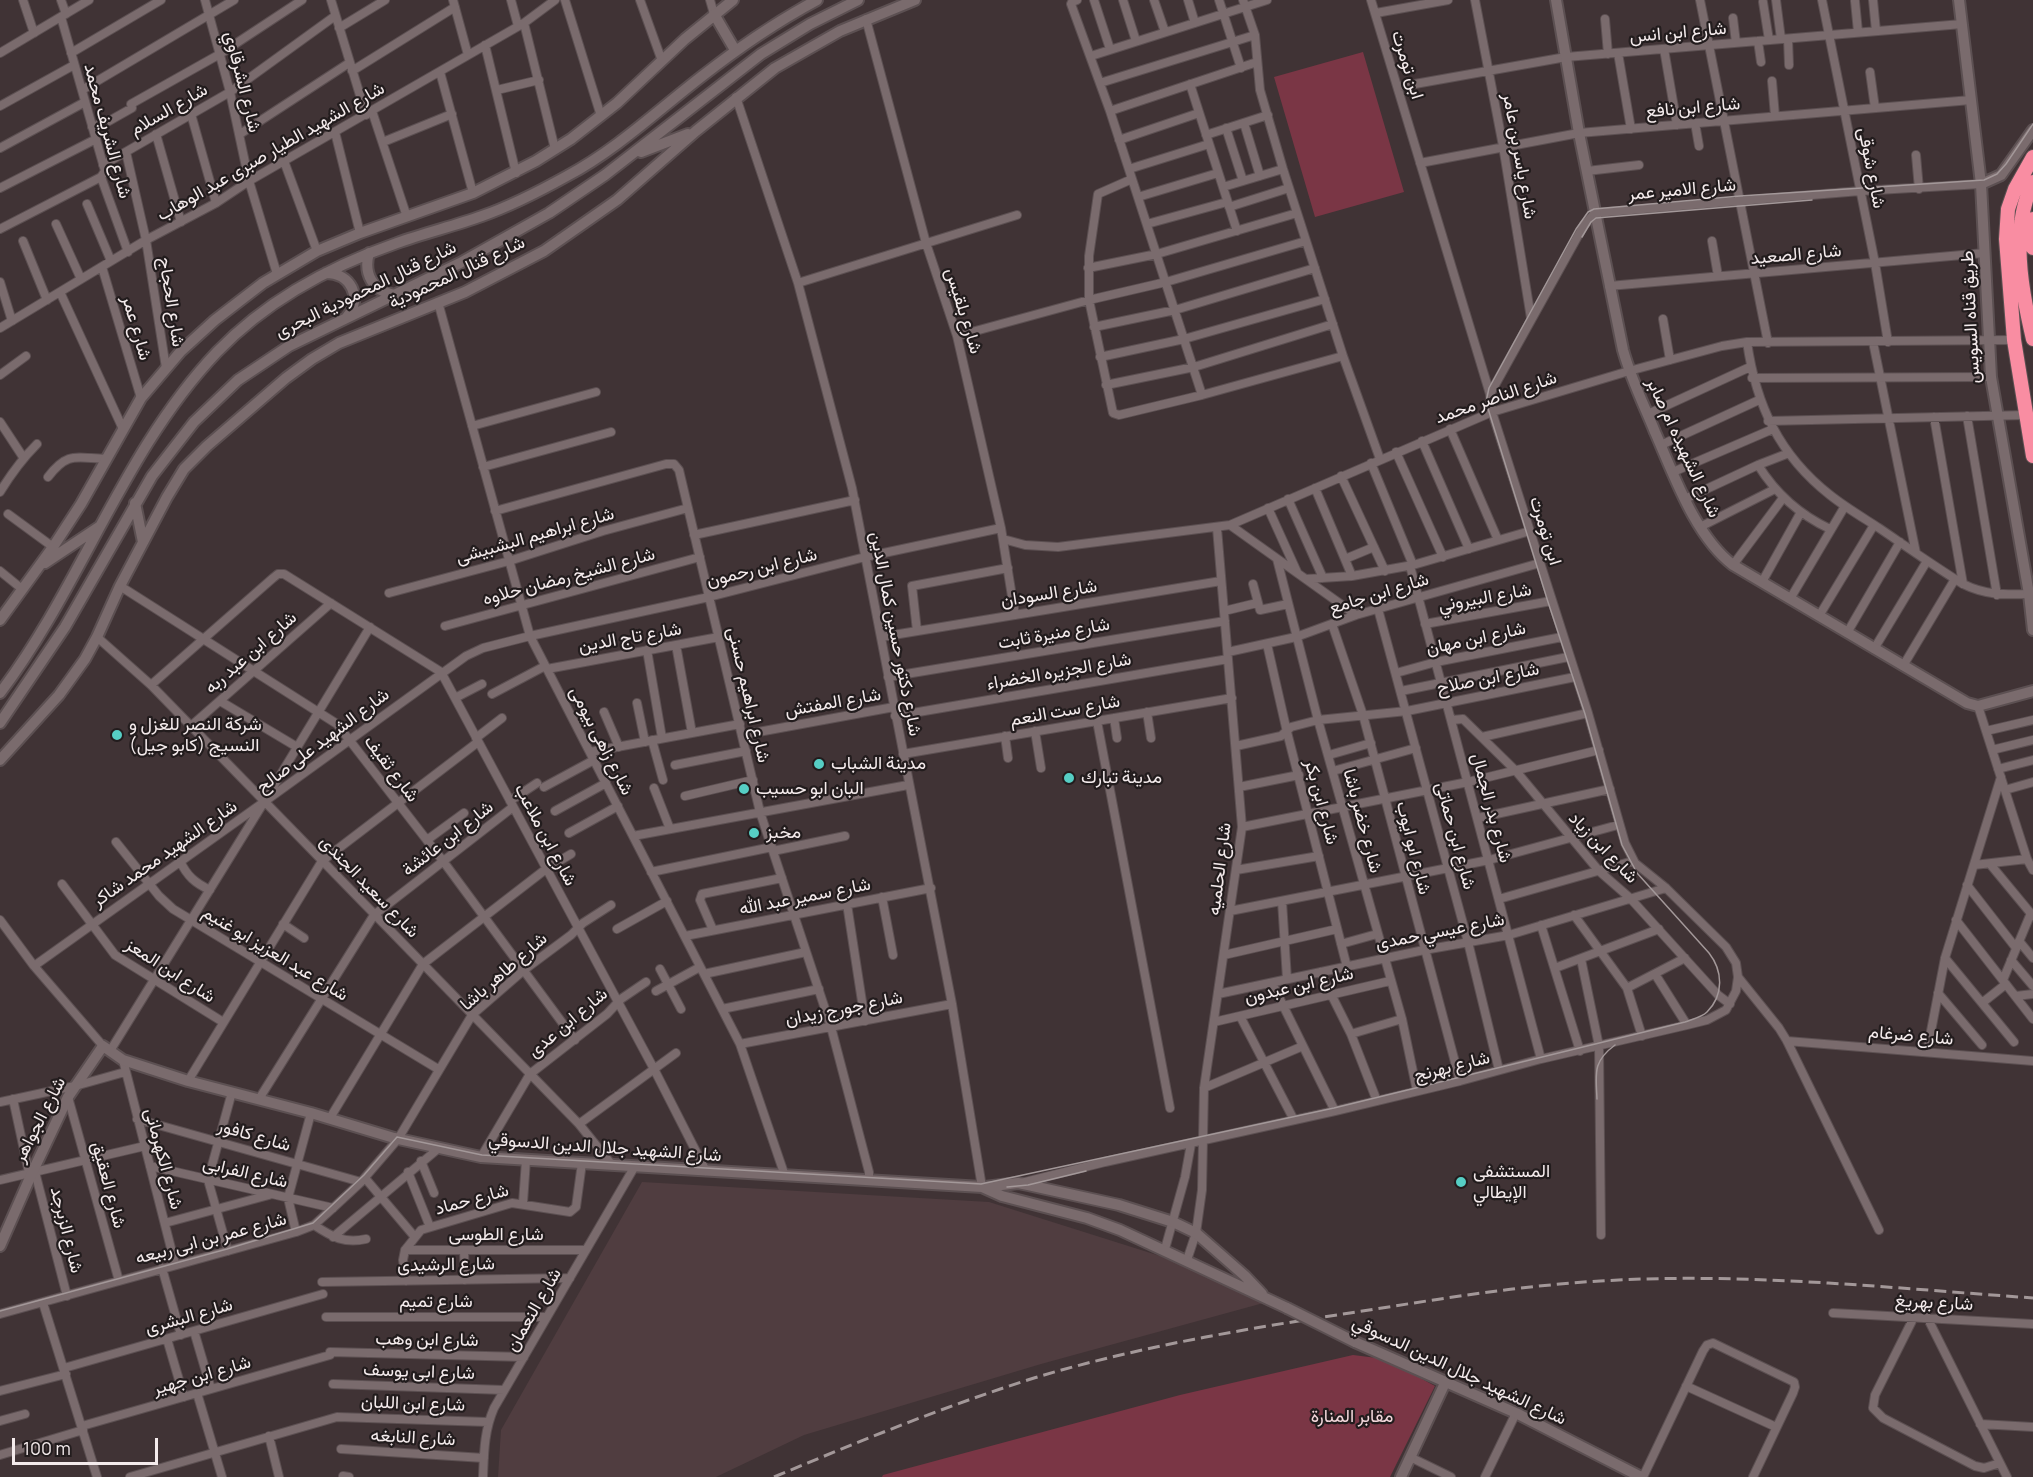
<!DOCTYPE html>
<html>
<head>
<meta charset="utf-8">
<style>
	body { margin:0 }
	#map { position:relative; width:2033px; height:1477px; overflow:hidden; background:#403335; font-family:Manrope,sans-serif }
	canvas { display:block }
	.scale { position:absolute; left:12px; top:1438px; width:146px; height:27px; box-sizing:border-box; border:3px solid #f4ebec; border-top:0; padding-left:8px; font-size:18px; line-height:21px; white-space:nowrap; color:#f4ebec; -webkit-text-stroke:4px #221c1d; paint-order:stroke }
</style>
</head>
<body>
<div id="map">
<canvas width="2033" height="1477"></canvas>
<div class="scale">100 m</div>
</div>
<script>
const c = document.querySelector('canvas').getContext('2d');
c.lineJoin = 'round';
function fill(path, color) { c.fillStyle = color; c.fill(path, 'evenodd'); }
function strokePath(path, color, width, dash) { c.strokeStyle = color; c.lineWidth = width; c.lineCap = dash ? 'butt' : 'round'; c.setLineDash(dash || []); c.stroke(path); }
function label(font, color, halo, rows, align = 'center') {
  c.font = font + ' Manrope,Vazirmatn,sans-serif'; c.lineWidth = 4.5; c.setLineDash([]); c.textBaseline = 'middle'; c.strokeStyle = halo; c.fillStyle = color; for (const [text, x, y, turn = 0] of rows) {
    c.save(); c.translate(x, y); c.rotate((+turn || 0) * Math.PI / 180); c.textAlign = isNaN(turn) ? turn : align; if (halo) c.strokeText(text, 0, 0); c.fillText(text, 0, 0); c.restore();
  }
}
const built = new Path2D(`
	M642,1182L989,1202L1160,1256L1267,1302L1041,1364L804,1435L716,1477H498L501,1430Z`);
const green = new Path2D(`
	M1363,52L1404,192L1315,217L1274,77Z
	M1353,1355L1385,1359L1435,1386L1390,1477H882L883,1475L1180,1395Z`);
const street = new Path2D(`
	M23,0L34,33
	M61,0L66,14
	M205,0L230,92L249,181L277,274
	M331,0L366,115
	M453,0L468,55
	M511,0L518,26
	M565,0L601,116
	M640,0L662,61
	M710,0L714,14
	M1077,0L1072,2L1071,4L1110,111L1202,395
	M1094,0L1110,49
	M1123,0L1136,41
	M1154,0L1165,32
	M1188,0L1195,23
	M1219,0L1241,68
	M1243,0L1255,35L1260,90L1283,169L1343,356L1380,459
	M1475,0L1503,146L1531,318
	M1700,0L1768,343
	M1776,0L1781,39
	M1822,0L1875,263L1888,342
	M1873,0L1876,31
	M1855,1L1858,32
	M1763,2L1769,40
	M1376,13L1448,0
	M61,17L105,171L101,177L128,252
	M1733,18L1736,43
	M866,19L926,243L957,336L1001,528L1015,615
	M1605,19L1608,54
	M524,23L555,149
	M339,28L385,0
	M1788,39L1789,65
	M1758,41L1761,62
	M485,45L516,173
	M1664,49L1677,125
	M0,53L89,0
	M71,53L161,0
	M1618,53L1631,129
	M1091,56L1267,0
	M352,71L455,7
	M440,72L473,193
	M1870,72L1875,108
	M1772,81L1775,116
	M1100,83L1255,35
	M1190,84L1237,231
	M1398,87L1566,57L1962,24
	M82,90L234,0
	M497,90L539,80
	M736,97L798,283L852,488L952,1004L982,1187
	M0,106L74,65
	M372,111L407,217
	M1110,111L1257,62
	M191,114L216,203
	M1244,123L1260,176
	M1695,123L1699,146
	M92,127L109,121L132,108L131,104L220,54L302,0
	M1226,128L1243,181
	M335,132L360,233
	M156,134L181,222
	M240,134L349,63
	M1206,135L1268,115
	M1119,140L1199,113
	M383,142L452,114
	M0,148L85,102
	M126,152L146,240L166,368
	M1916,155L1919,189
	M284,161L317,251
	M1420,163L1579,133L1971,100
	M103,165L230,92L335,16
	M1129,169L1209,144
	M1587,171L1639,165
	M1132,179L1098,194L1089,256V300L1113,413L1119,415L1202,395L1343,356
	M1223,187L1283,169
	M0,188L96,139
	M1138,197L1218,173
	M87,204L111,261
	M1229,207L1289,188
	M56,224L81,279
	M1147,224L1227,202
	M0,229L101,177
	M23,241L47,300
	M1712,241L1718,276
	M102,267L141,398
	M1088,268L1157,254L1297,213
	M0,282L12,321
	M798,283L1017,215
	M1609,286L1985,253
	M60,292L123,429
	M438,302L530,636L740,1044L785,1176
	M1663,319L1670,360
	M1094,327L1175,310L1315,268
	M0,328L146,240L216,203L249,181L524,23L555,0
	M957,336L1089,300L1166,282L1306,241
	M1747,342C1756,405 1779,455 1830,495C1845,507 1862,517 1879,528C1907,547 1934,566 1963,584C1985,595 2005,595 2029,594
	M1873,342L1916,553
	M1100,357L1184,339L1325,299
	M0,375L26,356
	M1752,378L1991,377
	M1106,385L1194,367L1333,324
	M1490,394L1584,225L1595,213L1860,191L1981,184
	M1648,414L1750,367
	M1967,416L1997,595
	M1934,417L1963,584
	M1768,421L2027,415
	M0,422L23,457
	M472,426L596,392
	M1450,429L1498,540
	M1422,441L1469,549
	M1661,445L1759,400
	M1396,452L1443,557
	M1371,463L1413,565
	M1758,465C1776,494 1800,515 1830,529
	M483,467L611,432
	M1673,472L1773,429
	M1341,476L1385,571
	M48,477C68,451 76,458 106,459
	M1315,488L1352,576
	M0,492C11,474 22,459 37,444
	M1288,499L1323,578
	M1685,499L1758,465L1789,453
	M1268,508L1297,572
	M495,511L666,464H674L679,470L760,812L831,1027L869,1172V1181
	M8,514L53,547
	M1230,525L1356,615
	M1700,527L1775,489
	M694,535L855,500
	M1003,539L1025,545L1058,547L1230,525L1492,412L1629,371L1722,346L1747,342L2014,340
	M1277,559L1318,720L1402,1019L1417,1091
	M1345,559L1374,547
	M1733,565L1783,498
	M1410,566L1541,1059
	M0,571L22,589
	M1306,579L1352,576L1413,565L1530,531
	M1762,582L1801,512
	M1253,584L1260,610L1288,604
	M120,586L337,724L443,861L575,1040
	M389,593L509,561L603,531L688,508
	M1790,599L1845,506
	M1378,609L1468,942L1499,1070
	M1224,611L1257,603
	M1819,616L1874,525
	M1332,624L1363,715L1460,1081
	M1425,624L1551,601
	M445,626L700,557
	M917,631L912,586L1008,568
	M1847,633L1900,542
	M97,637L151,685L579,1124L612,1165
	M881,637L1221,581
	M1267,644L1287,732L1347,967
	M676,645L692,733
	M1874,649L1927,561
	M647,650L662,738
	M1228,652L1296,637L1356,615L1540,563
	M1903,666L1955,579
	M547,669L719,637
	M1396,673L1436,662L1562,637
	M888,677L1225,621
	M151,685L273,578L278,574H284L441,672L654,1069L706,1171
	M1401,691L1568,657
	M492,694L545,666
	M455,698L482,684
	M220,701L297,747
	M637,703L645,742
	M1978,706L2027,859L2033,870
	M604,712L619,747
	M1147,712L1151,738
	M895,716L1228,659
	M1114,718L1117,738
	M1452,720L1463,719L1516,771L1599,871L1630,898L1718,995L1730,1004
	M1097,721L1170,1108
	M191,726L331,603
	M1035,731L1041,768
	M1986,731L2033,720
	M742,735L894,707
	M1005,736L1008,758
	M1482,737L1588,713
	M476,738L502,718
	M652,740L663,780
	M1236,746L1281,736L1291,727L1318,720L1407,711L1575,677
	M1992,750L2033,740
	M590,752L740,724
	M903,754L1232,698
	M1329,755L1371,743
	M675,765L746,751
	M1998,769L2033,760
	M1333,771L1416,748
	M544,787L594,760
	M1239,787L1299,775
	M654,788L670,829
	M2005,790L2033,782
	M685,796L753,780
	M510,801L537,783
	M555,811L606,783
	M1478,818L1610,789
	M1242,827L1468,782L1599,750
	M569,833L618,806
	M633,836L908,785
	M427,840L464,813
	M116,842L159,896L173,909L438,1069
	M773,851L845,836
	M180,861C187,876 195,883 210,890
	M1990,864L2033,916
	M1974,865L2027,859
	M1236,870L1319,856
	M651,872L772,847
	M62,884L115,955L223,1022
	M1967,885L2016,948
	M882,897L893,955
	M1499,899L1633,861
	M1282,901L1287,979
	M847,904L865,1021
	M1230,911L1489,860L1618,825
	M1574,915L1627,988L1642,1036
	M0,920L34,966L103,1046
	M1956,920L2033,1019
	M283,924L304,938
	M1541,925L1580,1051
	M617,929L667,901
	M713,930L700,900L702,894L782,878
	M685,936L931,888
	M2019,941L2033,958
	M1341,944L1377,934
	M1224,955L1337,929
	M1945,958L2014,1042
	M1581,959L1599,1046L1601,1235
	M2011,960L2033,986
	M34,966L264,802L370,627
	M1555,968L1659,929
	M660,969L681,1009
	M1320,972L1351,1034L1377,1101
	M704,974L806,952
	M1655,974L1687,1025
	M1738,977L1779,1028L1787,1041L1879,1230
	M2003,980L2031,913
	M1272,983L1335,1111
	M1627,988L1685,958
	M656,991L700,967
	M1938,993L1982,1045
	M1218,994L1424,950L1509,935L1666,888
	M2016,996L2033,994
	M1982,1003L2006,984
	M722,1009L819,989
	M1240,1016L1294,1120
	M1214,1022L1390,981
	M1351,1034L1402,1019
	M1787,1041L2033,1061
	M740,1044L952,1004
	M110,1051L264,802L466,656L483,648L530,636L709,597L865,557L1001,528
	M1927,1052L1945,958L2001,777
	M123,1060L175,1264
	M188,1081L322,861L478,742
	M1204,1088L1303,1046
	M68,1097L119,1281
	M13,1099L29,1173
	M259,1099L374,915L513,807
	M0,1102L75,1086L125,1072
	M330,1118L423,964L546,869L571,854
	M137,1119L361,1182
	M579,1124L676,1053
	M481,1157L530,1074L607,1014L621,999L646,982
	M421,1161L434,1193
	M150,1166L333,1208
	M35,1172L67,1296
	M408,1172L430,1227
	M365,1178L414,1236
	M0,1180L145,1146
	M1021,1183L1105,1162L1335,1111L1460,1081L1541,1059L1687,1025L1707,1020L1726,1010L1736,991L1738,977L1736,963L1726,947L1666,888L1635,863L1625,843L1588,713L1492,412L1490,394L1371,0
	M523,1203L526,1160
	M165,1223L269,1195
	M314,1225C332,1237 345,1244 366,1239
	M296,1232L288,1198L311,1113
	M333,1237L439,1148
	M1165,1249L1185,1177L1191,1144
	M405,1250H586
	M464,1250L465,1280
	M228,1251L208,1180L232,1092
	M1187,1260L1196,1233L1202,1190L1204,1088L1242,827L1217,528
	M162,1268L181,1335
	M406,1281L403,1260L405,1250L421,1230L512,1203L570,1212L576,1207L582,1163
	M322,1282L570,1278
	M43,1303L97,1477
	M1833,1313L2033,1324
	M0,1314L296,1232L314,1225L333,1208L361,1182L398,1139L472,1015L524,970L571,935L583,923L611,905
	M326,1317H547
	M1914,1317L1875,1395L1873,1408L1883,1418L1975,1466L1984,1468L2000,1463
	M1927,1317L2007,1477
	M194,1331L211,1389
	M167,1339L184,1397
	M330,1352L524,1357
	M64,1368L323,1294
	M333,1384L504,1390
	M1686,1386L1776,1427
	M0,1391L66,1374
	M197,1393L222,1477
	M0,1421L25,1414
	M1980,1424L2033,1427
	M82,1426L330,1355
	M269,1436L279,1477
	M341,1449L484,1458
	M0,1455L83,1430
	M1410,1457L1451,1477
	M343,1476L349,1477
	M130,1477L337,1417L488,1422
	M483,1477C484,1453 484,1431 494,1408L635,1166
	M1485,1477L1516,1413
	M1643,1477L1703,1351L1707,1345L1713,1343L1794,1382L1795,1387L1793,1393L1753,1477`);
const secondary = new Path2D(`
	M1556,0L1579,133L1623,350C1631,379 1644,405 1655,432C1674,475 1695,536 1733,565L1967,703L1978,706L2033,691
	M1959,0L1981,184L1991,377L2029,594L2033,630
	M714,14L735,50
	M641,152L688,134
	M1981,184L2001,175L2033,130
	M369,253C363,274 373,291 394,295
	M326,273C351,273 363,298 347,317
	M135,503L143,542
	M45,563L99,527
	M0,620L53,547L81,504L141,398L181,351L215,320L263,283L317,251L360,233L473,193L536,161L571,139L617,103L685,39L733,0
	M0,693C82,585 123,451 217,352C266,301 331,266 397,243C425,233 454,226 482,216C511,206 540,191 567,176C616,150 657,111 701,77C738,48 776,22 817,0
	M0,723L65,627L152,476L194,422L238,380L289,346L460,263L549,213L605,175L761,54L810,24L858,0
	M0,760L59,695L85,659L97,637L120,586L167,497L184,469L207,446L286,378L312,359L339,343L465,292L544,251L617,200L696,131L775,68L840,31L915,0
	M985,1187L1018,1183L1028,1185L1119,1205L1173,1222L1196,1233L1245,1276L1262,1294
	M0,1246L32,1173L68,1097L103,1046L123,1060L188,1081L311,1113L394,1138L481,1157L982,1187L1002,1196L1087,1218L1120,1230L1287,1308
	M1355,1342L1516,1413L1641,1477
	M1401,1477L1445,1383`);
const highway = new Path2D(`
	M2033,157L2015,189L2008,209L2006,239L2014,340L2033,456
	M2033,182C2010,230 2021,289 2033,339
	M2033,219V248`);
const tram = new Path2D(`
	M1582,237L1591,222L1596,218L1812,200
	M1597,1099C1596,1074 1592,1062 1615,1045
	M1007,1187L1028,1185L1086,1171
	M0,1311L227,1249L313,1223L364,1175L397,1137L482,1155L981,1184L1334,1108L1685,1022C1693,1019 1702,1017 1707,1012C1724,995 1723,971 1709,953L1637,873L1622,845L1585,714L1548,602L1486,402L1489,388L1576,229L1588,212L1594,209L1740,196L1984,180L1997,174L2006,164L2033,124`);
const rail = new Path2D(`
	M774,1477C860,1441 945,1406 1034,1378C1137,1347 1244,1329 1350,1313C1433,1300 1516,1286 1600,1281C1744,1272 1890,1288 2033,1298`);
const secondaryBridge = new Path2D(`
	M1287,1308L1355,1342`);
const markers = [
	[117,735,6,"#56cec4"],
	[819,764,6,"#56cec4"],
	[1069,778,6,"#56cec4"],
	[744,789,6,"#56cec4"],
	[754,833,6,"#56cec4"],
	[1461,1182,6,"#56cec4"]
];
const streetNames = [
	["شارع ابن انس",1678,33,-5],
	["ابن تومرت",1407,65,73],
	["شارع الشرقاوي",242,82,76],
	["شارع ابن نافع",1693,108,-5],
	["شارع السلام",169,110,-30],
	["شارع الشريف محمد",107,131,75],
	["شارع الشهيد الطيار صبرى عبد الوهاب",271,152,-30],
	["شارع ياسر بن عامر",1519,156,80],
	["شارع شوقى",1871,168,79],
	["شارع الامير عمر",1682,190,-5],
	["شارع الصعيد",1796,255,-5],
	["شارع قنال المحمودية",457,273,-25],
	["شارع قنال المحمودية البحرى",366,290,-26],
	["شارع الحجاج",171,302,81],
	["شارع بلقيس",963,311,73],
	["طريق قناه السويس",1971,317,-93],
	["شارع عمر",136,328,74],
	["شارع الناصر محمد",1496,398,-19],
	["شارع الشهيده ام صابر",1683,448,65],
	["ابن تومرت",1545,531,73],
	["شارع ابراهيم البشبيشى",535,536,-16],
	["شارع ابن رحمون",762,568,-14],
	["شارع الشيخ رمضان حلاوه",569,577,-15],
	["شارع السودان",1049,594,-9],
	["شارع ابن جامع",1379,594,-17],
	["شارع البيروني",1485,598,-10],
	["شارع دكتور حسين كمال الدين",895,634,79],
	["شارع منيرة ثابت",1054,634,-10],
	["شارع تاج الدين",630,638,-10],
	["شارع ابن مهان",1476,639,-12],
	["شارع ابن عبد ربه",251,653,-41],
	["شارع الجزيره الخضراء",1059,672,-10],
	["شارع ابن صلاح",1488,679,-11],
	["شارع ابراهيم حسنى",748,695,77],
	["شارع المفتش",833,703,-10],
	["شارع ست النعم",1065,711,-10],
	["شارع الشهيد على صالح",323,741,-37],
	["شارع زاهى بيومى",601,741,63],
	["شارع ثقيف",391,769,53],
	["شارع ابن بكر",1321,802,75],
	["شارع بدر الجمال",1491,808,75],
	["شارع خضر باشا",1362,821,75],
	["شارع ابن ملاعب",545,835,62],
	["شارع ابن حماتى",1455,836,75],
	["شارع ابن عائشة",448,839,-38],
	["شارع ابو ايوب",1413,848,76],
	["شارع ابن زياد",1603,848,46],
	["شارع الشهيد محمد شاكر",165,854,-35],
	["شارع الحلميه",1220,869,-83],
	["شارع سعيد الجندى",369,887,46],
	["شارع سمير عبد الله",805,897,-11],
	["شارع عيسي حمدى",1440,932,-11],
	["شارع عبد العزيز ابو غنيم",275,954,31],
	["شارع ابن المعز",170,971,33],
	["شارع طاهر باشا",504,972,-41],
	["شارع ابن عبدون",1299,986,-13],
	["شارع جورج زيدان",844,1009,-11],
	["شارع ابن عدى",568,1023,-40],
	["شارع ضرغام",1911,1036,5],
	["شارع بهرنج",1452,1067,-14],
	["شارع الجواهر",40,1120,-63],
	["شارع كافور",254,1136,16],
	["شارع الشهيد جلال الدين الدسوقي",605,1148,4],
	["شارع الكهرمانى",163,1159,75],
	["شارع الفرابى",245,1173,13],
	["شارع العقيق",108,1185,75],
	["شارع حماد",472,1200,-15],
	["شارع الزبرجد",66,1230,76],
	["شارع الطوسى",496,1235],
	["شارع عمر بن ابى ربيعه",211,1239,-15],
	["شارع الرشيدى",446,1265,-1],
	["شارع تميم",436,1302],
	["شارع بهريغ",1934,1303,3],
	["شارع النعمان",534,1310,-60],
	["شارع البشرى",189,1317,-16],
	["شارع ابن وهب",427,1340,1],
	["شارع الشهيد جلال الدين الدسوقي",1459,1371,25],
	["شارع ابى يوسف",419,1372,2],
	["شارع ابن جهير",202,1376,-16],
	["شارع ابن اللبان",413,1404,2],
	["شارع النابغه",413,1438,3]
];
const poiNames = [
	["شركة النصر للغزل و",129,725],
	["النسيج (كابو جيل)",129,746],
	["مدينة الشباب",831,764],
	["مدينة تبارك",1081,778],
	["البان ابو حسيب",756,789],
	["مخبز",766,833],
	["المستشفى",1473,1172],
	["الإيطالي",1473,1193]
];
const parkNames = [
	["مقابر المنارة",1352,1417]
];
fill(built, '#503d40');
fill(green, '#7a3645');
strokePath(street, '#5c5052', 10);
strokePath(secondary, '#5c5052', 14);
strokePath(highway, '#5c5052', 16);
strokePath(street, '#7a6b6d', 8);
strokePath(secondary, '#7a6b6d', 10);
strokePath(highway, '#f98da2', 14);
strokePath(tram, '#a39899', 1.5);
strokePath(rail, '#a39899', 3, [12, 6]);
strokePath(secondaryBridge, '#5c5052', 14, []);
strokePath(secondaryBridge, '#7a6b6d', 10);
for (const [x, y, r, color] of markers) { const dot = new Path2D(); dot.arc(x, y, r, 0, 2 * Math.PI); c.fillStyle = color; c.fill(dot); strokePath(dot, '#221c1d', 2); }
label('18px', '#f4ebec', '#221c1d', streetNames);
label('18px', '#f4ebec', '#221c1d', poiNames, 'left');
label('18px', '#f3d7db', '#221c1d', parkNames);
</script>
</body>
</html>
